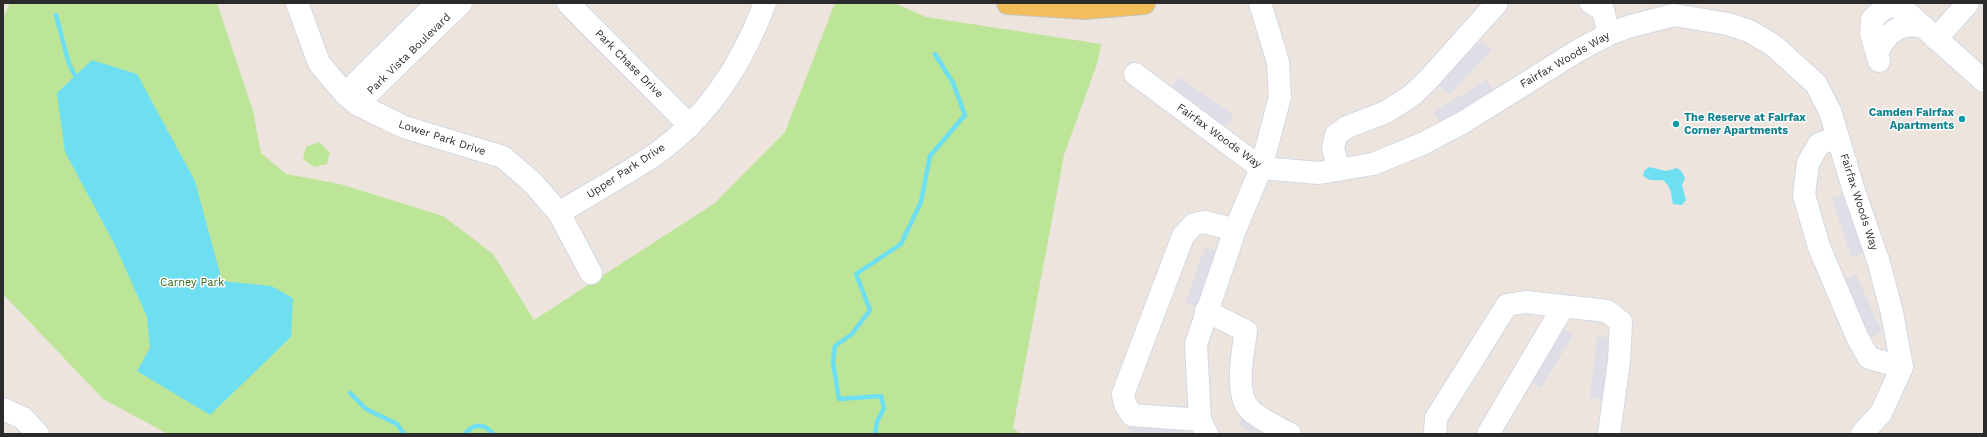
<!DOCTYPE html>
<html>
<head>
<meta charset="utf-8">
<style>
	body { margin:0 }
	#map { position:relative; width:1987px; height:437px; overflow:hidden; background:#ede4dd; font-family:"Work Sans",sans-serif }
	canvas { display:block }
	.frame { position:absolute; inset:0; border:4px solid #2b2b2b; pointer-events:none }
</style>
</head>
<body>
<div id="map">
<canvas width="1987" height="437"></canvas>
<div class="frame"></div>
</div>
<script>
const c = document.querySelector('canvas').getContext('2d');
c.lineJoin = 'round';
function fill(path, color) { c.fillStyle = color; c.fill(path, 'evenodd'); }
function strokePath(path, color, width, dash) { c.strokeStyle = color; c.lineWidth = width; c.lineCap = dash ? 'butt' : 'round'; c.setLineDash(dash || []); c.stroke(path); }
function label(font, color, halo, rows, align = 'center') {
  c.font = font + ' "Work Sans",sans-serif'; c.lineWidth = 3; c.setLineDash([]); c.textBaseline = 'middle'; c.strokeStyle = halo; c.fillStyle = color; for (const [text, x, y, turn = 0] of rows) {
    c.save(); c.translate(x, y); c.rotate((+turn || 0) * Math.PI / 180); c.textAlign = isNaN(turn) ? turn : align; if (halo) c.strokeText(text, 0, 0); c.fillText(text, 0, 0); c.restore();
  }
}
const industrial = new Path2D(`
	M1481,40L1492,50L1449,95L1438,85Z
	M1178,77L1234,115L1225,128L1169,91Z
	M1487,80L1495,94L1441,125L1433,112Z
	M1847,193L1866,253L1851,257L1832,198Z
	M1205,247L1219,252L1199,308L1185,303Z
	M1856,274L1882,332L1868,339L1842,281Z
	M1561,327L1573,335L1541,388L1529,380Z
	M1597,336L1613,338L1605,400L1590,398Z
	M1243,416L1274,434H1253L1238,425Z
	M1130,423L1185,432V434H1129Z`);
const green = new Path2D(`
	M10,3H217L253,111L261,153L286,174L340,184L443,216L493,254L534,320L715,203L785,132L835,3H894L926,17L1101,44L1097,64L1064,155L1013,428L1021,434H168L103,399L3,294V19Z
	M319,142L330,153L327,164L314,167L303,159L306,147Z`);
const water = new Path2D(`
	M92,60L137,74L195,181L222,281L271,286L293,298L291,337L210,415L137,371L150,348L147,317L115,245L65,152L57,93Z
	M1649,167L1666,171L1677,168L1682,172L1685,178L1682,185L1686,200L1682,205L1673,204C1671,194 1672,188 1663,180C1654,180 1649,182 1643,175L1644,171Z`);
const stream = new Path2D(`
	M56,15L69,64L78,81
	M350,393L366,409L397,424L404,434
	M465,434C474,423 484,423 493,434
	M875,434L877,422L884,408L881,396L839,399L833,362L835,346L852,334L870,310L856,274L901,244L921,202L930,156L965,115L953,83L935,54`);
const minor = new Path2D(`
	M297,3L319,63L345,94L357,104L404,127L503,157L532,182L559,213L591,273
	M568,3L690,126
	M1591,3L1603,10L1609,34
	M1936,39L1968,3
	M1877,54C1885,33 1901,21 1923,27
	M1879,61L1871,33L1872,20C1884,6 1894,1 1909,14L1984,81
	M1135,74L1261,168L1319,173L1373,164L1422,144L1462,123L1579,50L1609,34L1631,26L1674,15L1728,24L1749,31L1773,45L1816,84L1830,111L1854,191L1879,263L1892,313L1902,367L1881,413L1862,434
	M345,94L437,3
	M357,104L461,3
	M1838,137L1819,144L1808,163L1804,195L1819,247L1858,339L1869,358L1902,367
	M1339,170L1333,148L1336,135L1347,127L1386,112L1411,96L1427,81L1497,3
	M559,213C591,193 625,175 656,154C708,117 743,62 765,3
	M1206,311L1246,331C1243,351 1234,394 1250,410C1261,420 1277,427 1290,434
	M3,409L23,418L38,434
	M1200,420L1132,415L1125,404L1123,394L1183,236L1194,224L1205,222L1235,230
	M1207,434L1200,420L1196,344L1235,230L1261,168L1280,97L1278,62L1260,3
	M1435,434L1436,418L1507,305L1526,302L1607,311L1621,322L1619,361L1609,434
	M1488,434L1563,307`);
const major = new Path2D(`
	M1008,3L1084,8L1144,3`);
const markers = [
	[1962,119,4,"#0f9aa8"],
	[1676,124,4,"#0f9aa8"]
];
const streetNames = [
	["Park Vista Boulevard",409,54,-44],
	["Fairfax Woods Way",1565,60,-30],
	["Park Chase Drive",629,64,45],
	["Fairfax Woods Way",1219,136,36],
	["Lower Park Drive",442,138,18],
	["Upper Park Drive",626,171,-33],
	["Fairfax Woods Way",1859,202,72]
];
const cultureNames = [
	["Camden Fairfax",1954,113],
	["Apartments",1954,126],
	["The Reserve at Fairfax",1684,118,"left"],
	["Corner Apartments",1684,131,"left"]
];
const parkNames = [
	["Carney Park",192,283]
];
fill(industrial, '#dfdee6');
fill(green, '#bce598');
fill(water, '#6edff1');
strokePath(stream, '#6edff1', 4.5);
strokePath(minor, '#d2d8e4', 24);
strokePath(major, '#c4c4c4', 24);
strokePath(minor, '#fff', 22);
strokePath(major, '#f4bd5b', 22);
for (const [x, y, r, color] of markers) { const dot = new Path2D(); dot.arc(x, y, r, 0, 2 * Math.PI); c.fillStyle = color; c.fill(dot); strokePath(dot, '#fff', 1.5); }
label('11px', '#2b2b2b', '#fff', streetNames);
label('bold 11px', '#0d838f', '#fff', cultureNames, 'right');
label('11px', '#346b19', '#fff', parkNames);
</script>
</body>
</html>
